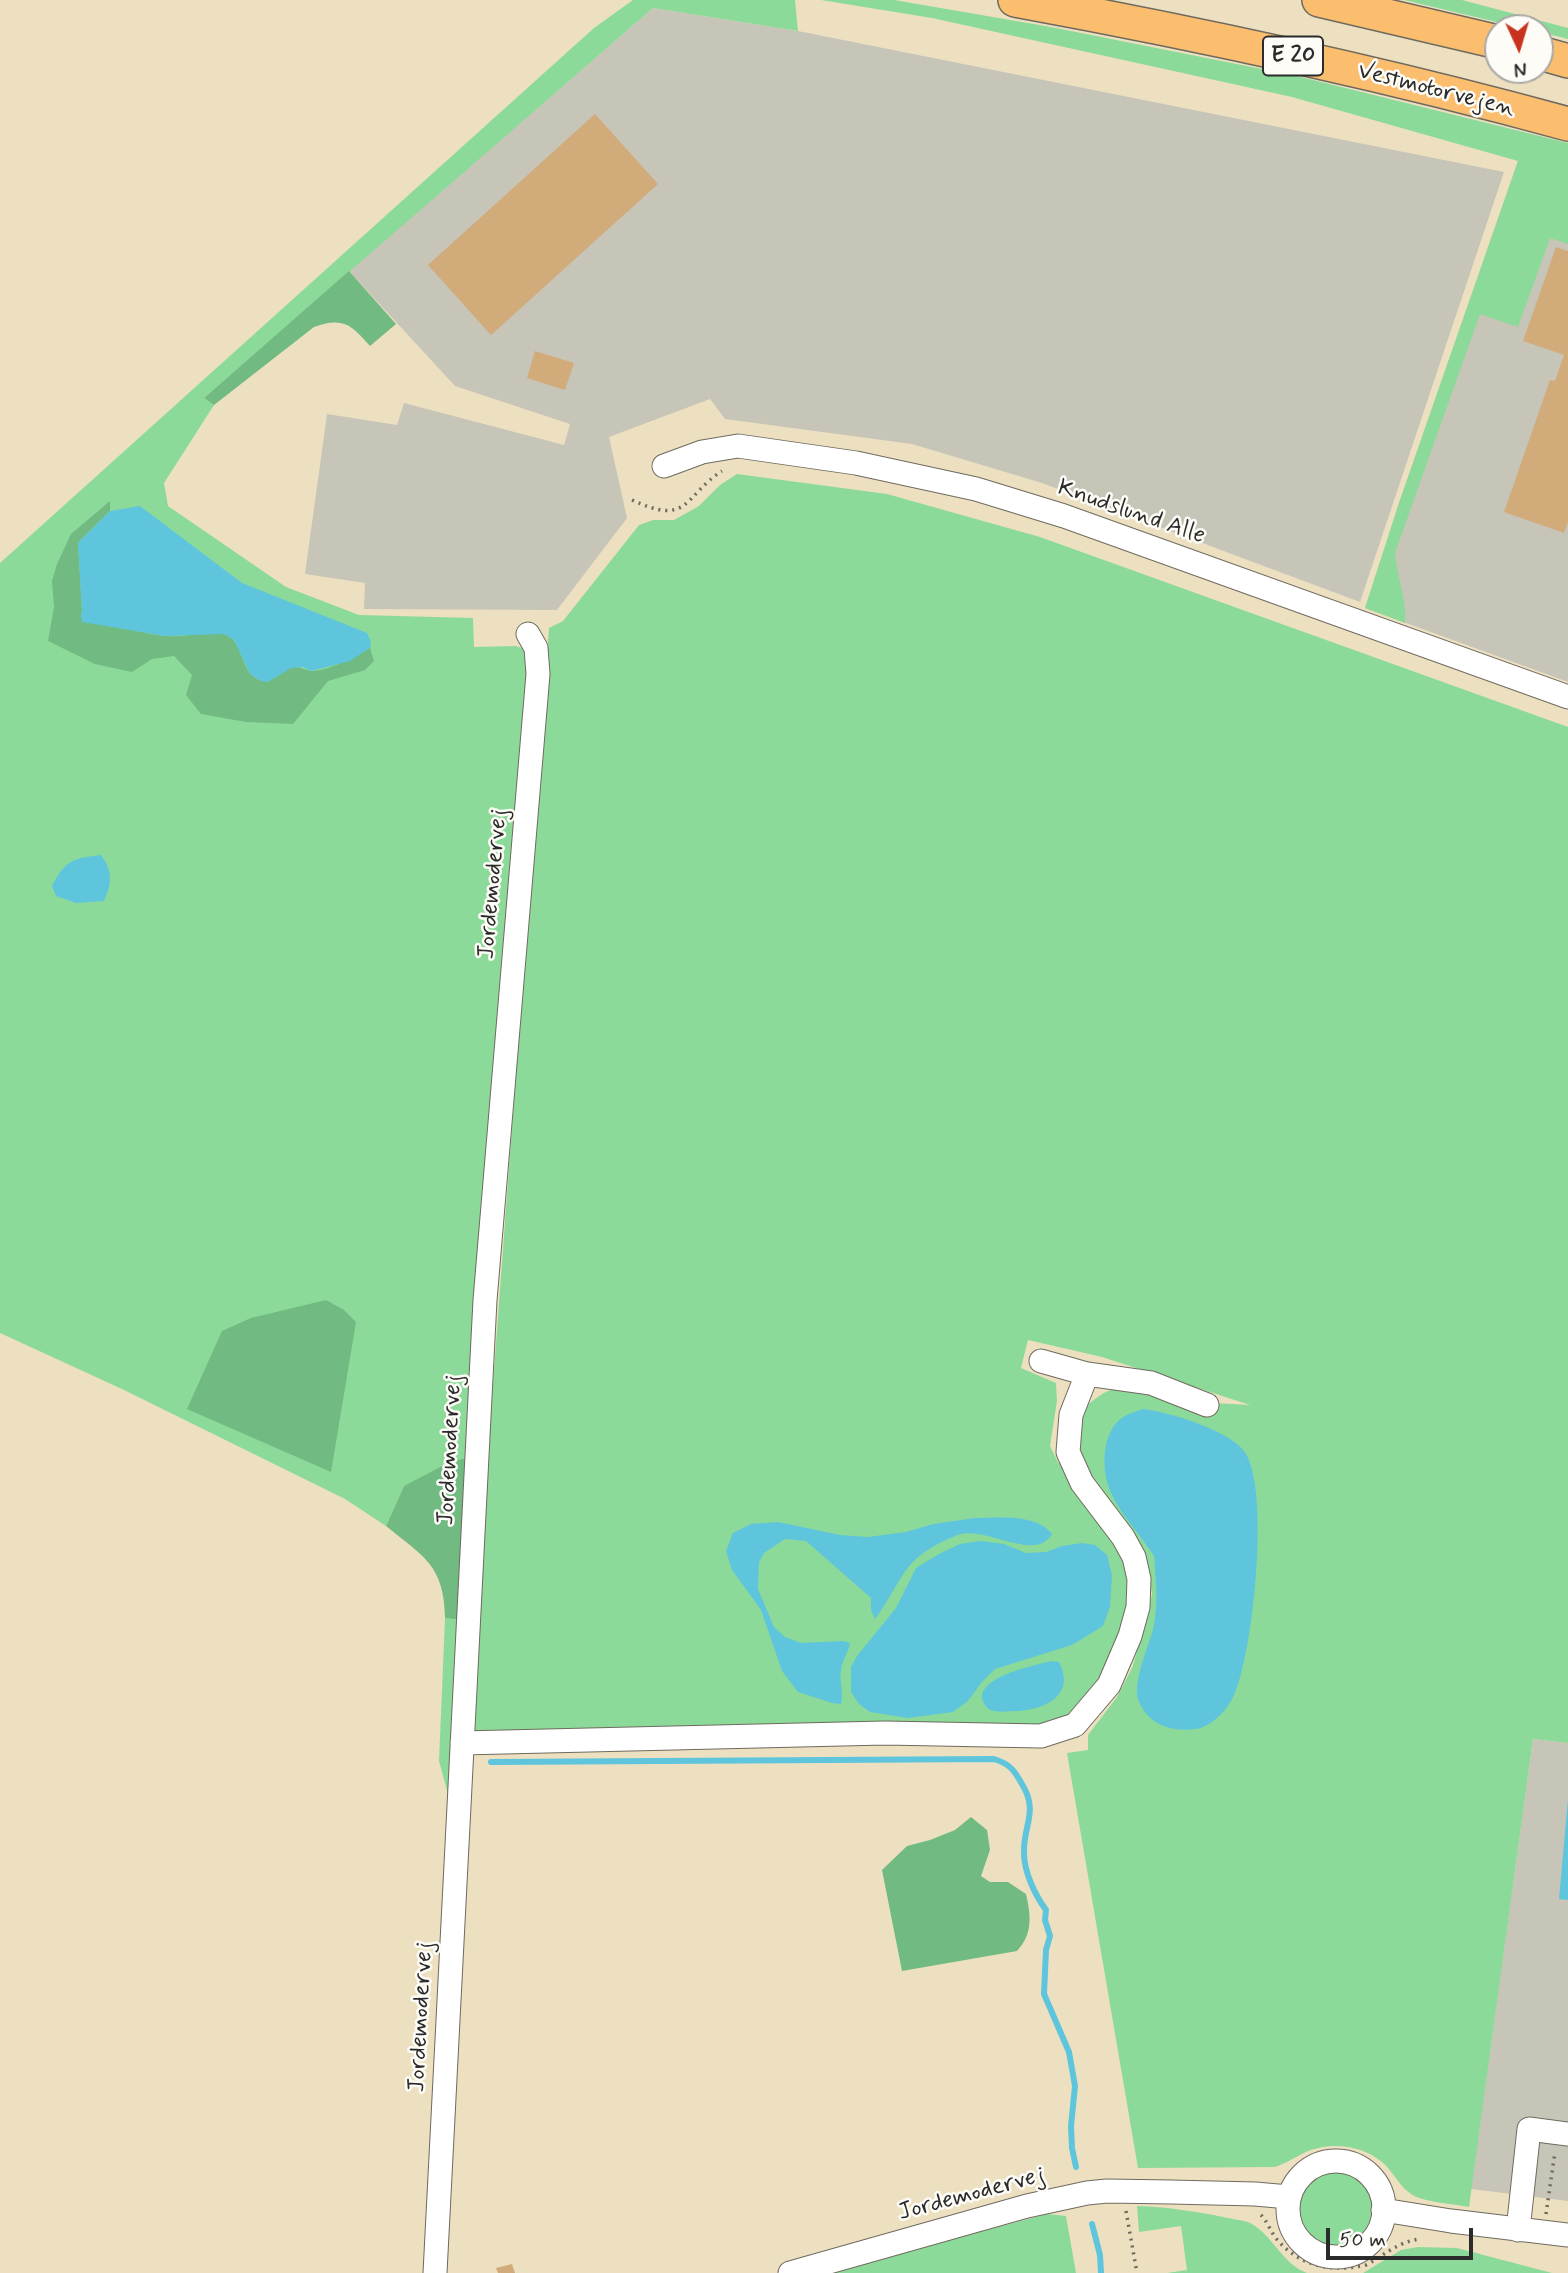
<!DOCTYPE html>
<html>
<head>
<meta charset="utf-8">
<style>
	body { margin:0 }
	#map { position:relative; width:1568px; height:2273px; overflow:hidden; background:#ede0c0; font-family:Mynerve,sans-serif }
	canvas { display:block }
	.north { position:absolute; left:1484px; top:14px; width:70px; height:70px; box-sizing:border-box; background:#fdfcf7; border:2px solid #a9a8a5; border-radius:50%; rotate:176deg; font-size:19px; font-weight:700; line-height:28px; text-align:center; color:#2b2b2b }
	.north::after { content:''; display:block; margin:auto; width:24px; height:32px; background:#c8321e; clip-path:polygon(50% 0,100% 100%,50% 72%,0 100%) }
	.scale { position:absolute; left:1326px; top:2228px; width:147px; height:32px; box-sizing:border-box; border:4px solid #2b2b2b; border-top:0; padding-left:9px; font-size:21px; line-height:24px; white-space:nowrap; color:#2b2b2b; -webkit-text-stroke:5px #fdfcf7; paint-order:stroke }
</style>
</head>
<body>
<div id="map">
<canvas width="1568" height="2273"></canvas>
<div class="north">N</div>
<div class="scale">50 m</div>
</div>
<script>
const c = document.querySelector('canvas').getContext('2d');
c.lineJoin = 'round';
function fill(path, color) { c.fillStyle = color; c.fill(path, 'evenodd'); }
function strokePath(path, color, width, dash) { c.strokeStyle = color; c.lineWidth = width; c.lineCap = dash ? 'butt' : 'round'; c.setLineDash(dash || []); c.stroke(path); }
function label(font, color, halo, rows, align = 'center') {
  c.font = font + ' Mynerve,sans-serif'; c.lineWidth = 5; c.setLineDash([]); c.textBaseline = 'middle'; c.strokeStyle = halo; c.fillStyle = color; for (const [text, x, y, turn = 0] of rows) {
    c.save(); c.translate(x, y); c.rotate((+turn || 0) * Math.PI / 180); c.textAlign = isNaN(turn) ? turn : align; if (halo) c.strokeText(text, 0, 0); c.fillText(text, 0, 0); c.restore();
  }
}
const industrial = new Path2D(`
	M653,8L798,31L1504,172L1360,602L1042,483L912,444L725,419L710,399L609,437L627,518L557,610L364,609L365,583L305,574L327,414L397,425L404,403L564,445L570,424L455,386L349,271Z
	M1518,161L1568,176V682L1365,608L1400,500Z
	M1533,1739L1568,1743V2201L1471,2189Z`);
const green = new Path2D(`
	M633,0H795L798,31L653,8L204,398L214,405L164,483L168,506L286,587L359,615L473,618L474,647L516,646L525,649L529,654L469,1458L404,1486L386,1526L345,1499L124,1390L0,1333V563L594,28Z
	M821,0H894L1051,27L1297,76L1568,143V244L1550,238L1518,327L1480,314L1395,553C1397,578 1407,598 1405,623L1365,608L1400,500L1518,161L1292,97L932,18Z
	M1404,0H1462L1568,28V39L1540,32V28H1522Z
	M737,474L887,494L1040,537L1568,727V1743L1533,1739L1469,2207C1454,2204 1422,2202 1411,2194C1398,2185 1393,2171 1382,2162C1361,2145 1329,2141 1304,2153C1294,2158 1286,2163 1275,2167L1138,2168L1067,1753L1088,1750V1735L1117,1697L1132,1668L1145,1625L1152,1594L1146,1560L1077,1456L1079,1412C1088,1405 1100,1393 1111,1390C1144,1380 1182,1405 1212,1417L1214,1403L1250,1405L1102,1357L1028,1340L1021,1368L1056,1383L1057,1401L1050,1446L1058,1462L1076,1483L1128,1561L1133,1596L1110,1667L1069,1719L1048,1729L474,1732L481,1546L549,628L563,621L639,525L653,520H674L699,506L720,485Z
	M445,1618L462,1620L451,1805L439,1761Z
	M1296 2209a39 39 0 1 1 78 0a39 39 0 1 1-78 0Z
	M1137,2206C1167,2207 1194,2211 1223,2217C1231,2219 1243,2220 1250,2223C1273,2235 1282,2264 1307,2273H1167L1187,2270L1181,2226L1139,2232Z
	M1047,2214L1066,2216L1076,2273H825Z
	M1418,2247L1457,2248L1552,2273H1363L1401,2250Z`);
const forest = new Path2D(`
	M349,271L396,324L370,346C350,324 344,317 314,327L214,405L204,398Z
	M110,501V511L78,543L82,610L81,616C108,623 136,632 164,636C183,638 204,631 223,634C242,638 240,665 253,676C269,689 276,674 290,668C298,665 303,670 311,671C326,672 357,656 370,648L374,661L365,670L328,681L293,724L246,722L201,714L186,695L192,675L174,656L152,659L132,672L95,664L48,641L54,607L52,581L57,564L71,534Z
	M326,1300L344,1310L356,1322L331,1472L187,1409L222,1331L251,1318Z
	M469,1458L462,1620L445,1618C444,1565 424,1557 386,1526L404,1486L452,1461Z
	M971,1817L987,1830L990,1850L981,1876L990,1882H1008L1026,1894C1031,1916 1033,1934 1017,1951L902,1971L882,1870L907,1846L930,1840L955,1830Z`);
const water = new Path2D(`
	M140,506L242,583L367,633L371,642L370,648L350,661L311,671L303,667L291,668L268,682L261,681L250,674L234,640L224,634L165,636L82,622L81,616L82,610L78,543L110,511Z
	M101,855C113,871 112,884 104,901L76,903L56,896L52,886C65,860 74,858 101,855Z
	M1143,1409C1169,1412 1228,1430 1244,1451C1271,1486 1253,1655 1234,1695C1228,1709 1212,1727 1196,1729C1172,1732 1150,1726 1139,1702C1131,1683 1150,1644 1154,1625C1157,1608 1157,1589 1155,1572C1155,1568 1155,1561 1154,1556C1152,1552 1147,1547 1145,1543C1134,1528 1120,1512 1112,1495C1101,1474 1101,1437 1119,1420C1126,1414 1135,1412 1143,1409Z
	M975,1518C998,1518 1036,1513 1052,1534C1036,1562 989,1528 961,1534C956,1535 951,1538 946,1540C901,1560 902,1583 875,1619L871,1610V1598L806,1541L785,1539L764,1553L759,1562L758,1589L774,1627L785,1637L801,1643L843,1641L850,1643C849,1652 842,1660 841,1670C839,1682 844,1693 841,1704L832,1703L798,1692L782,1671L761,1610L732,1570L726,1551L733,1533L751,1524L778,1522L840,1535L868,1537L906,1532L933,1524Z
	M981,1541L1004,1544L1026,1553L1046,1552L1062,1546L1082,1543L1095,1545L1107,1555L1112,1575L1110,1607L1103,1626L1072,1645L995,1669L982,1682L968,1701L953,1712L908,1718L870,1712L859,1704L851,1692V1667L857,1656L896,1608L916,1568L939,1554L960,1544Z
	M1052,1661L1059,1662C1076,1695 1046,1709 1018,1711C1010,1711 998,1713 990,1710C986,1708 982,1701 982,1697C983,1675 1036,1665 1052,1661Z
	M1568,1799V1900L1559,1899Z`);
const stream = new Path2D(`
	M491,1762L994,1759C1010,1764 1014,1770 1022,1784C1039,1812 1023,1825 1024,1853C1024,1872 1035,1895 1046,1910L1045,1920L1050,1936L1046,1950L1044,1994L1069,2052L1075,2086L1071,2126L1072,2148L1076,2167
	M1092,2224L1100,2255L1101,2273`);
const building = new Path2D(`
	M595,114L658,184L491,335L428,265Z
	M1556,247L1568,251V522L1564,533L1504,512L1550,380L1555,381L1564,355L1523,341Z
	M535,351L574,363L565,390L527,378Z
	M512,2264L515,2273H498L496,2268Z`);
const path = new Path2D(`
	M632,500C690,527 683,496 722,471
	M1126,2211L1137,2273
	M1546,2214L1555,2152
	M1261,2215C1267,2221 1270,2230 1275,2237C1298,2266 1330,2273 1366,2265C1385,2255 1397,2242 1420,2239`);
const minor = new Path2D(`
	M664,466L702,452L738,446L856,463L976,489L1064,516L1568,697
	M1041,1361L1087,1374
	M462,1743L885,1733L1041,1736L1075,1725L1109,1685L1130,1636L1138,1607L1139,1579L1134,1557L1123,1537L1082,1483L1068,1452L1071,1415L1087,1374L1151,1383L1207,1405
	M1288 2209a48 48 0 1 1 96 0a48 48 0 1 1-96 0Z
	M1383,2210L1451,2221L1568,2235
	M1518,2230L1529,2129L1568,2134
	M435,2273L485,1300L538,674L536,648L528,634
	M790,2273L1027,2206L1087,2193L1107,2191L1171,2192L1255,2194L1289,2197`);
const highway = new Path2D(`
	M1015,0C1201,34 1386,74 1568,124
	M1319,0L1498,42
	M1540,53L1568,61`);
const shields = [
	[1293,56,60]
];
const shieldNames = [
	["E 20",1293,56]
];
const streetNames = [
	["Vestmotorvejen",1436,91,14],
	["Knudslund Alle",1131,513,19],
	["Jordemodervej",494,884,-85],
	["Jordemodervej",451,1450,-87],
	["Jordemodervej",422,2017,-87],
	["Jordemodervej",972,2195,-15]
];
fill(industrial, '#c6c5b8');
fill(green, '#8cda99');
fill(forest, '#71ba81');
fill(water, '#5fc5dd');
strokePath(stream, '#5fc5dd', 6);
fill(building, '#d2ab7b');
strokePath(minor, '#6f6a5f', 25);
strokePath(highway, '#6f6a5f', 36);
strokePath(path, '#6f6a5f', 3.5, [2, 5]);
strokePath(minor, '#fff', 23);
strokePath(highway, '#fbbd6e', 33);
for (const [x, y, w] of shields) { const box = new Path2D(); box.roundRect(x - w / 2, y - 19.5, w, 39, 5); c.fillStyle = '#fdfcf7'; c.fill(box); strokePath(box, '#2b2b2b', 2); }
label('bold 23px', '#2b2b2b', null, shieldNames);
label('24px', '#2b2b2b', '#fdfcf7', streetNames);
</script>
</body>
</html>
